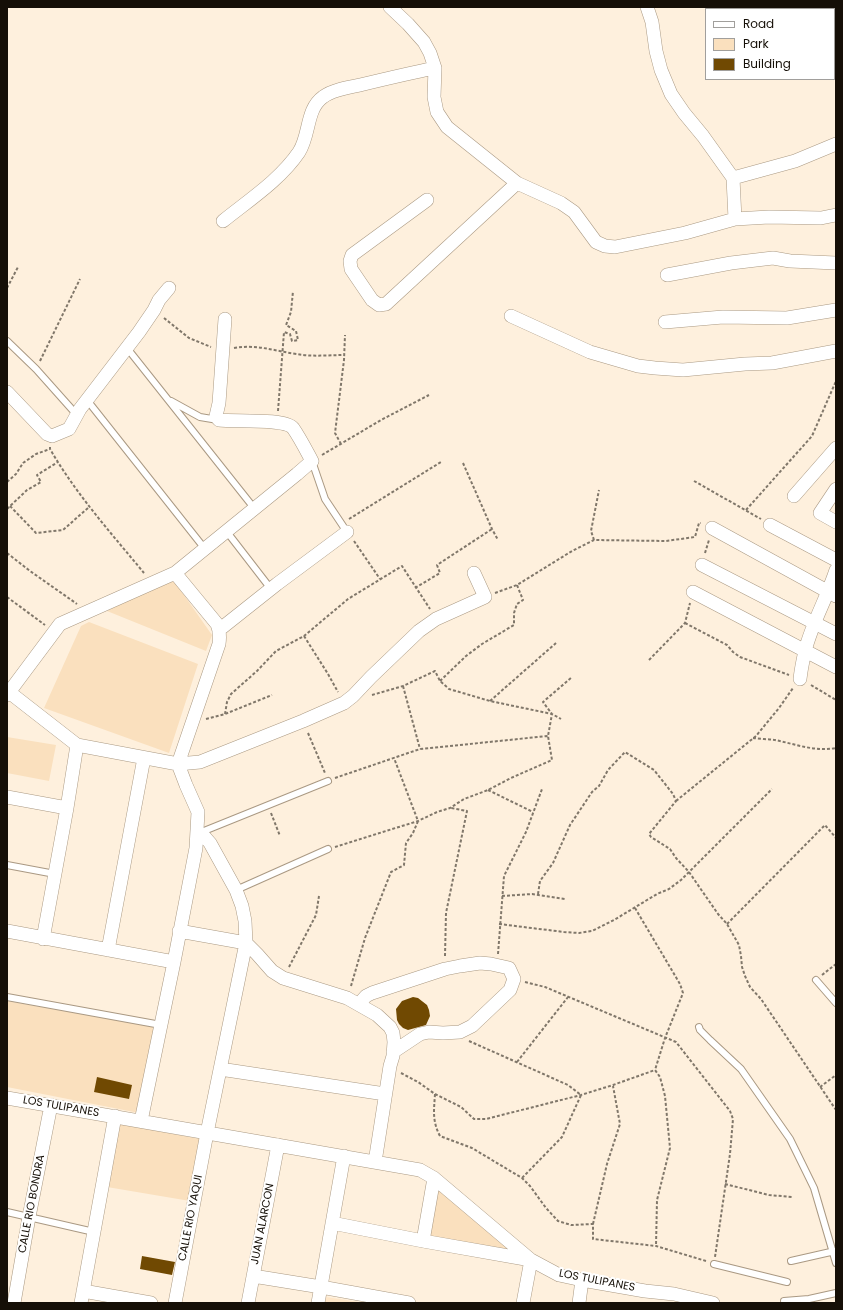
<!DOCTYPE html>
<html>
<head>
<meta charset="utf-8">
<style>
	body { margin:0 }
	#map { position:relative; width:843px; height:1310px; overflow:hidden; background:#fef0dd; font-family:Poppins,sans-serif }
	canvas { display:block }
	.frame { position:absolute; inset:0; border:8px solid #150f07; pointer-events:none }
	.legend { position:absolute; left:705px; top:8px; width:130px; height:72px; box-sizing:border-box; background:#fff; border:1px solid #a19f9c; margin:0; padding:5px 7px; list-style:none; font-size:12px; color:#150f07 }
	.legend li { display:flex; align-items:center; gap:8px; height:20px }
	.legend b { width:20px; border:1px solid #a19f9c }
</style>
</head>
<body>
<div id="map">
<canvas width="843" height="1310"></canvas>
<div class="frame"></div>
<ul class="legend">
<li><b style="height:5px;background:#fff"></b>Road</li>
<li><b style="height:11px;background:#fae0be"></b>Park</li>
<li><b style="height:11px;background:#704902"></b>Building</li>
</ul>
</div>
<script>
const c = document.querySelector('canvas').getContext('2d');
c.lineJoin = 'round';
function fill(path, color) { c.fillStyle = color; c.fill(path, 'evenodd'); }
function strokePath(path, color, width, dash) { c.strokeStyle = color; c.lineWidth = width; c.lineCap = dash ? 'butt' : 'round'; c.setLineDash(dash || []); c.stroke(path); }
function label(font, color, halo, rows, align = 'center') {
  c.font = font + ' Poppins,sans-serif'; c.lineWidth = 4; c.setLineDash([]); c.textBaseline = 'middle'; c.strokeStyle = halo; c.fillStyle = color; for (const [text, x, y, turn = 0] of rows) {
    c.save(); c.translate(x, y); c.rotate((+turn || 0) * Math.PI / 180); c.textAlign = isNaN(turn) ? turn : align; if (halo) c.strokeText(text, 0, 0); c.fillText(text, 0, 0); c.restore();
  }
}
const built = new Path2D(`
	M326,1297L366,1303H325Z`);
const green = new Path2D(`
	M172,578L212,635L206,651L107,611Z
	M89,622L198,664L169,753L44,708L81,626Z
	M7,737L56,745L49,781L7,773Z
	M7,1001L154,1027L139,1113L7,1087Z
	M116,1123L200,1139L190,1201L107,1187Z
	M436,1186L517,1253L426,1236Z`);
const building = new Path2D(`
	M413,997L418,998L427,1005L429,1010L430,1016L426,1025L408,1030L403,1028L399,1024L397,1020L396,1009L402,1001Z
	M97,1077L132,1085L129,1099L94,1092Z
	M142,1256L175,1262L172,1275L140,1269Z`);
const path = new Path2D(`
	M7,288L18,267
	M164,318L189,338L211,347
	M234,348C257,344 274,351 297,354C312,357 329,355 344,355
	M40,361L80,279
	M278,411L284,332L290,334L292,341L298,340L296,331L286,325L291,312L293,291
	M341,444L335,433L344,360L345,335
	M50,447V449C76,494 111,533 144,573
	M322,455L381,420L429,395
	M463,463L492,529L498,540
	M694,481L761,519
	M7,482L16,474L23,463L36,454L50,449
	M10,506L36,533L63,530L89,507
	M7,509L27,490L41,482L37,475L58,462
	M746,510L812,436L836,381
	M349,519L441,462
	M594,540L591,531L599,490
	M354,541L380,579
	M7,553L30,571L77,604
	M705,553L709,540
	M415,588L440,573L437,565L492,529
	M495,593L517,585L572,551L594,540L666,541L695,537L699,523H701
	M7,597L45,625
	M685,623L727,645L733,652L740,657L789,675
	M304,636L328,674L338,692
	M649,660L685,623L690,603
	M440,681L466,656L482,644L514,625V613L517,604L523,600L517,585
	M811,685L836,700
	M403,686L420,749
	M372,695L403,686L435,671L440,681L449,689L490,701L552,714L561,719
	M490,701L556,643
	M225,714L227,702L231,694L257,671L276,651L304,636L348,599L402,566L430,609
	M206,719L225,714L272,695
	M308,733L325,773
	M753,738C760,739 768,739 775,740C795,744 815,752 836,748
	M335,778L420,749L548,736
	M488,790L533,812
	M676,801L756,736L779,708L793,688
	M271,813L280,836
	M335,847L418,821L437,812L450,808L464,799L488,790L511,778L552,760L548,736L552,714L543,702L571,678
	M538,894L540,881L553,863L570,825L592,792L599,786L608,770L625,752L654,770L673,794L676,801L649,834L651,837L670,849L676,858L689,872L718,914L727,924L739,945L741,956L742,967L745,976L750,987L761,999L836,1110
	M502,896L532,894L565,899
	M635,908L680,984L683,993L665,1038L655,1070L660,1077L665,1096L670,1148L657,1200L656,1246
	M499,924L564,932L579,933L592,931L614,920L657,894L669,889L681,880L772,789
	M727,924L825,825L836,838
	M498,954L504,876L526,832L542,789
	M445,956L446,913L467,811L451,808
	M289,967L316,915L319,896
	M822,975L836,964
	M525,982L545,987L676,1042L730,1111L733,1119L730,1154L715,1257
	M351,986L365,938L391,872L404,865L406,843L413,833L418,821L394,758
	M469,1041L568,1085L581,1095L562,1137L522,1178
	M517,1062L568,997
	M401,1073L418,1082L435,1094L461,1107L474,1119H486L581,1095L613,1085L655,1070
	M820,1087L836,1075
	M435,1094C434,1110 432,1121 440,1136L472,1148L522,1178L530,1186L546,1208L558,1221L571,1225L593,1224V1239L656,1246L706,1261
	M725,1184L769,1195L793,1197
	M593,1224L607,1164L620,1124L613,1086`);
const service = new Path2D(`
	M7,341L36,369L77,415
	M127,348L254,508
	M87,400L205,549
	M171,401L200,417L218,420
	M312,461L325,499L347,532
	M227,532L271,589
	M199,833L328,781
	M7,865L55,874
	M236,890L328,849
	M816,980L836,1003
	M7,997L161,1025
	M699,1027L700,1030L710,1040L741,1069L790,1139L814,1188L836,1263
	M7,1212L94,1232
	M791,1261L835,1251
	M714,1264L787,1282
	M784,1301L809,1299L836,1293`);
const minor = new Path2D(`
	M390,7L408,24L424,42L430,53L435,68L434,97L437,112L447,127L517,183L561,203L574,212L596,242L605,246L615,247L685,233L735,219L769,217L821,218L836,215
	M647,7L652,22L656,51L661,70L671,94L684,113L703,136L733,178L735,219
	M733,178L795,161L836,144
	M427,200L352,255L350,261L351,269L372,300L379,305L386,304L517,183
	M223,221C249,200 280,180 299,152C310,135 306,109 323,97C332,90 349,87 360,85C385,79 410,73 435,68
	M667,275L731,263L773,258L790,261L836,263
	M511,316L590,352L638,366L655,368L683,370L745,364L772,363L836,351
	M665,322L723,317L787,318L836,310
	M7,392L47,434L52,436L69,429L80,409L139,332L154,310L159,300L169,288
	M836,489L820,513L836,522
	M794,496L836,448
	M770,525L836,560
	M712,528L836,596
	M702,565L836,634
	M693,592L836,667
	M219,630L277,584L347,532
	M800,679C801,670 803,660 805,651C812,623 827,598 836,570
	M9,692L77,745L178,764L200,762L303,721L344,703L353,696L371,677L419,631L436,619L485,597L474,573
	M7,695L60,624L175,573L297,474L312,461C306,450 300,438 293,428C284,418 234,422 219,420L216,416L219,403L225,319
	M7,797L67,808
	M7,931L174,962
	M179,931L246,943L257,954L272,971L283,978L347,998L377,1015L390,1027L393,1033L394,1042L393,1056L390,1066L375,1162
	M43,939L67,808L77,745
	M108,950L144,758
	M359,1004L366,996L372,993L445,969L460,966L480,963L491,964L509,968L514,979L510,990L472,1026L460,1032L443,1033L429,1032L420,1034L393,1052
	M220,1069L385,1094
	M7,1098L420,1170L434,1178L531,1260L559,1275L582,1280L645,1291L674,1294L713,1303
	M141,1121L174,962L196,848L198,812L186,785L178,764L219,644C220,637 220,631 217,624L175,573
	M332,1223L423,1241L531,1260L523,1303
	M423,1241L434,1178
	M253,1276L321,1287L409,1303
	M83,1291L151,1303
	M14,1303L29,1217L51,1105
	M81,1303L115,1116
	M175,1303L207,1133L246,943L245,921L242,906L236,890L210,843L203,835L198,833
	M248,1303L278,1145
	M318,1303L344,1156
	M579,1303L582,1280`);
const streetNames = [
	["LOS TULIPANES",61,1107,10],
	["CALLE RIO BONDRA",32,1204,-79],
	["CALLE RIO YAQUI",191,1218,-79],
	["JUAN ALARCON",263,1224,-79],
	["LOS TULIPANES",597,1281,11]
];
fill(built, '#fee6c8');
fill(green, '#fae0be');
fill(building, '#704902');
strokePath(service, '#aa9983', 8);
strokePath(minor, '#aa9983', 14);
strokePath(path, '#80776a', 2, [3, 2]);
strokePath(service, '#fff', 6);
strokePath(minor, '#fff', 13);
label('11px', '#150f07', '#fff', streetNames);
</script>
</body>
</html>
